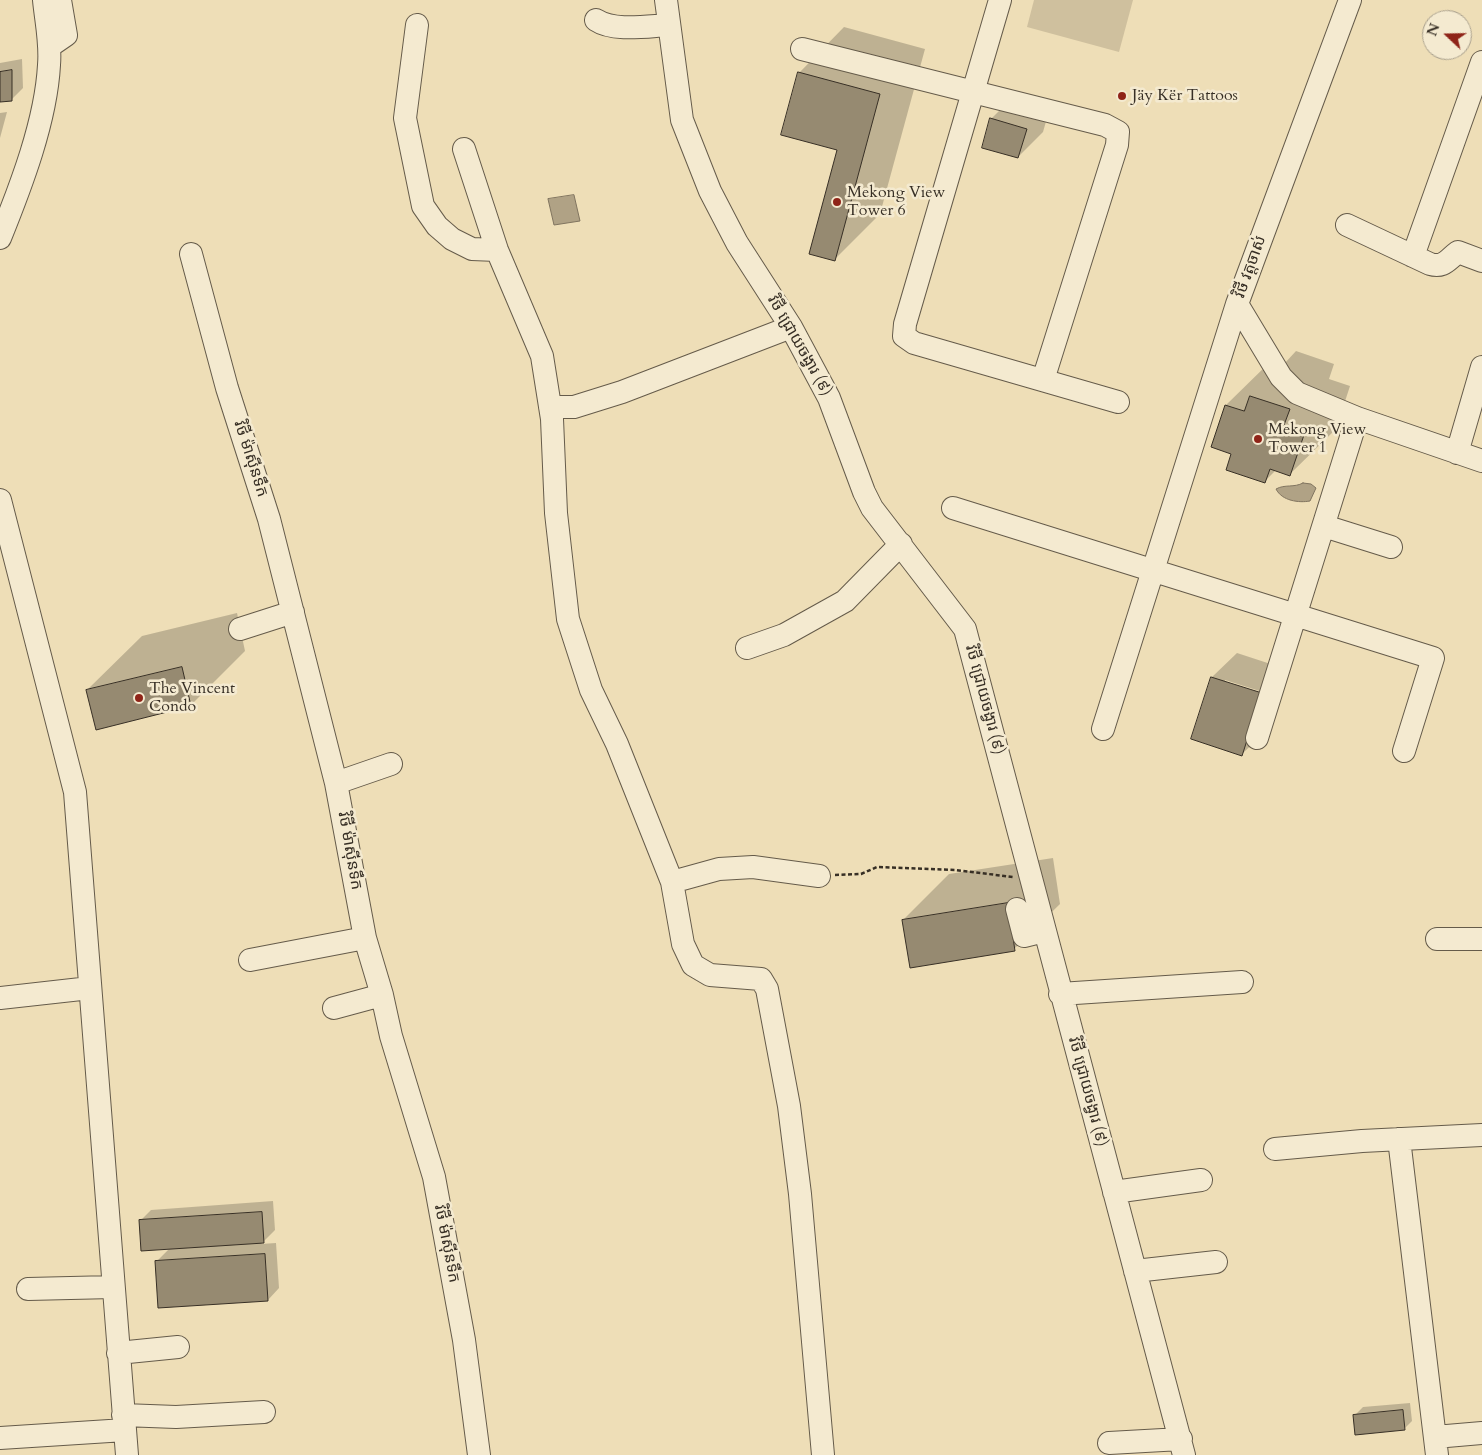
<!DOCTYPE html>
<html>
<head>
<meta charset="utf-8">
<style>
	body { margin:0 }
	#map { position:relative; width:1482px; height:1455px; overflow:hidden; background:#eedeb7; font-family:Cardo,serif }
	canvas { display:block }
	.north { position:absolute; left:1422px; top:10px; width:50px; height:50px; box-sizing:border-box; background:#f4ead0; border:1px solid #a89f8c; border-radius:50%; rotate:291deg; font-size:14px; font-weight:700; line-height:20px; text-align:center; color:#372f25 }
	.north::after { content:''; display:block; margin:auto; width:18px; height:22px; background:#8f2418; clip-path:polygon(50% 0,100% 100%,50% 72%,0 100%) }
</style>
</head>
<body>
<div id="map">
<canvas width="1482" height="1455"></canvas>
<div class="north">N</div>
</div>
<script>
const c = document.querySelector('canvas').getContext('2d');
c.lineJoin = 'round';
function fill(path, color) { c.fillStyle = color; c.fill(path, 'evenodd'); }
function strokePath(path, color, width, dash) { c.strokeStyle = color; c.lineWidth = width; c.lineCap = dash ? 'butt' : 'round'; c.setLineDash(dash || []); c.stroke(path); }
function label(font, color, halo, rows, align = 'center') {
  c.font = font + ' Cardo,"Noto Sans Khmer",serif'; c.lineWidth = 5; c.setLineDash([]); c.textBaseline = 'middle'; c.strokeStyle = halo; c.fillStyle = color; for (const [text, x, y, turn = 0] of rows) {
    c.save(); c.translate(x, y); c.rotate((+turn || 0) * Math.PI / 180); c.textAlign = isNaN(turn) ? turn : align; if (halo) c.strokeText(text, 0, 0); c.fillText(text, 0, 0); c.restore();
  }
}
const green = new Path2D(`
	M1034,0H1133L1119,52L1027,27Z`);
const water = new Path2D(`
	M574,195L580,221L554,225L548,199Z
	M1303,483L1311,484L1316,488L1310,501C1299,503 1282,501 1276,489C1285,484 1294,488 1303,483Z`);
const shadow = new Path2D(`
	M844,27L925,49L880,214L834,260L838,149L799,73Z
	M22,59L23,88L12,99L0,101V63Z
	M1016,94L1051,104L1043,132L1018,157L991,119Z
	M7,112L0,138V113Z
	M1296,351L1334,364L1329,379L1350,386L1336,429L1290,474L1276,470L1264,482L1233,453L1212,446L1226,405L1272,360L1284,364Z
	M237,613L245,651L191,705L87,690L142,636Z
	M1237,653L1286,669L1267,730L1242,754L1212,677ZM1225,680L1269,694L1268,696L1225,683Z
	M1053,858L1060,904L1014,949L903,920L949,874Z
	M273,1201L275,1230L261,1244L276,1243L279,1288L268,1300L156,1262L170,1248L140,1221L151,1210Z
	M1410,1403L1412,1421L1404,1429L1354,1416L1363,1407Z`);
const building = new Path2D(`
	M12,70V101L0,102V72Z
	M798,72L880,94L835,261L809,254L837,150L781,135Z
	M990,118L1027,129L1018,158L982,148Z
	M1250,396L1290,409L1284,425L1305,432L1290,476L1270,469L1265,483L1226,470L1231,454L1211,447L1225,405L1244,411Z
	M182,667L191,706L96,730L86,690Z
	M1211,677L1262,693L1242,756L1191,739Z
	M1008,903L1015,951L910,968L902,920Z
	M262,1212L264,1243L141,1251L139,1220Z
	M265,1254L268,1301L158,1308L155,1261Z
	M1403,1410L1405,1430L1355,1435L1353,1415Z`);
const path = new Path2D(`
	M835,875L861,874L877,867L955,870L1013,877`);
const minor = new Path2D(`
	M666,0L682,120L710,191L737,243L791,327L829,398L864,492L872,508L965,629L1184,1455
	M1000,0L905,324L904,336L914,343L1118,402
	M596,20C614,32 648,26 669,25
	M417,25L405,118L423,206L437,226L452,239L472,249L497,250
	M50,46L66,35L60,0
	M802,49L1105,125L1118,132L1117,145L1043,380
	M464,149L497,250L542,356L552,419L556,513L568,619L591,690L617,744L672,882L683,944L693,965L710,975L761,979L767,989L789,1106L800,1194L823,1455
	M1347,225L1430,264C1444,268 1447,260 1458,252L1482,261
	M0,238C21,186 46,121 49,65C51,43 46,21 44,0
	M191,254L227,388L269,519L336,783L365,938L382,995L391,1036L434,1177L464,1340L479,1455
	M1413,256L1482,62
	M1237,304L1281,377L1297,393L1357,418L1482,461
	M550,407H574L622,392L791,327
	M1457,453L1482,367
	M0,500L75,792L127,1455
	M953,508L1433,658L1404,751
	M1324,526L1391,547
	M240,629L293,612
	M747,648L784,635L845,601L901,544
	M1103,729L1237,304L1350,0
	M1257,738L1357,418
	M336,783L391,764
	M672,882L719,869L753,867L819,876
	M1017,909L1024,936L1044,931
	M1437,939H1482
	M250,960L365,938
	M1060,994L1242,982
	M0,998L90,988
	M334,1008L382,995
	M1399,1139L1437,1455
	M1275,1149L1362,1141L1482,1135
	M1114,1192L1201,1180
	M1135,1271L1216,1262
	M28,1289L113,1287
	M118,1353L178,1347
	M123,1415L176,1417L264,1412
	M1435,1437L1482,1433
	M0,1438L125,1430
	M1109,1443L1181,1439`);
const markers = [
	[1122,96,5,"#8f2418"],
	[837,202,5,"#8f2418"],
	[1258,439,5,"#8f2418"],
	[139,698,5,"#8f2418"]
];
const poiNames = [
	["Jäy Kër Tattoos",1132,96],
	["Mekong View",847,193],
	["Tower 6",847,211],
	["Mekong View",1268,430],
	["Tower 1",1268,448],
	["The Vincent",149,689],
	["Condo",149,707]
];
const streetNames = [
	["វិថី វត្តចាស់",1251,267,-70],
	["វិថី ជ្រោយចង្វារ (៩)",799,346,60],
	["វិថី ម៉ាស៊ីនទឹក",250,459,72],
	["វិថី ជ្រោយចង្វារ (៩)",984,700,75],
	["វិថី ម៉ាស៊ីនទឹក",349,851,80],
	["វិថី ជ្រោយចង្វារ (៩)",1087,1092,75],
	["វិថី ម៉ាស៊ីនទឹក",446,1244,79]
];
fill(green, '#cfc09e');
fill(water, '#b0a285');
strokePath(water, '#80745f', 1);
fill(shadow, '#0003');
fill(building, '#968a71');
strokePath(building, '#372f25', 1);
strokePath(minor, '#655b4a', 24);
strokePath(path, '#372f25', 2.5, [4, 2.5]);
strokePath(minor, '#f4ead0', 22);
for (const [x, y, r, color] of markers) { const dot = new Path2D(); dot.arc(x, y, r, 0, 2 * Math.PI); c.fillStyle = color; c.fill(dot); strokePath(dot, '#f4ead0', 2); }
label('16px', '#372f25', '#f4ead0', poiNames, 'left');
label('16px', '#372f25', '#f4ead0', streetNames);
</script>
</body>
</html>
